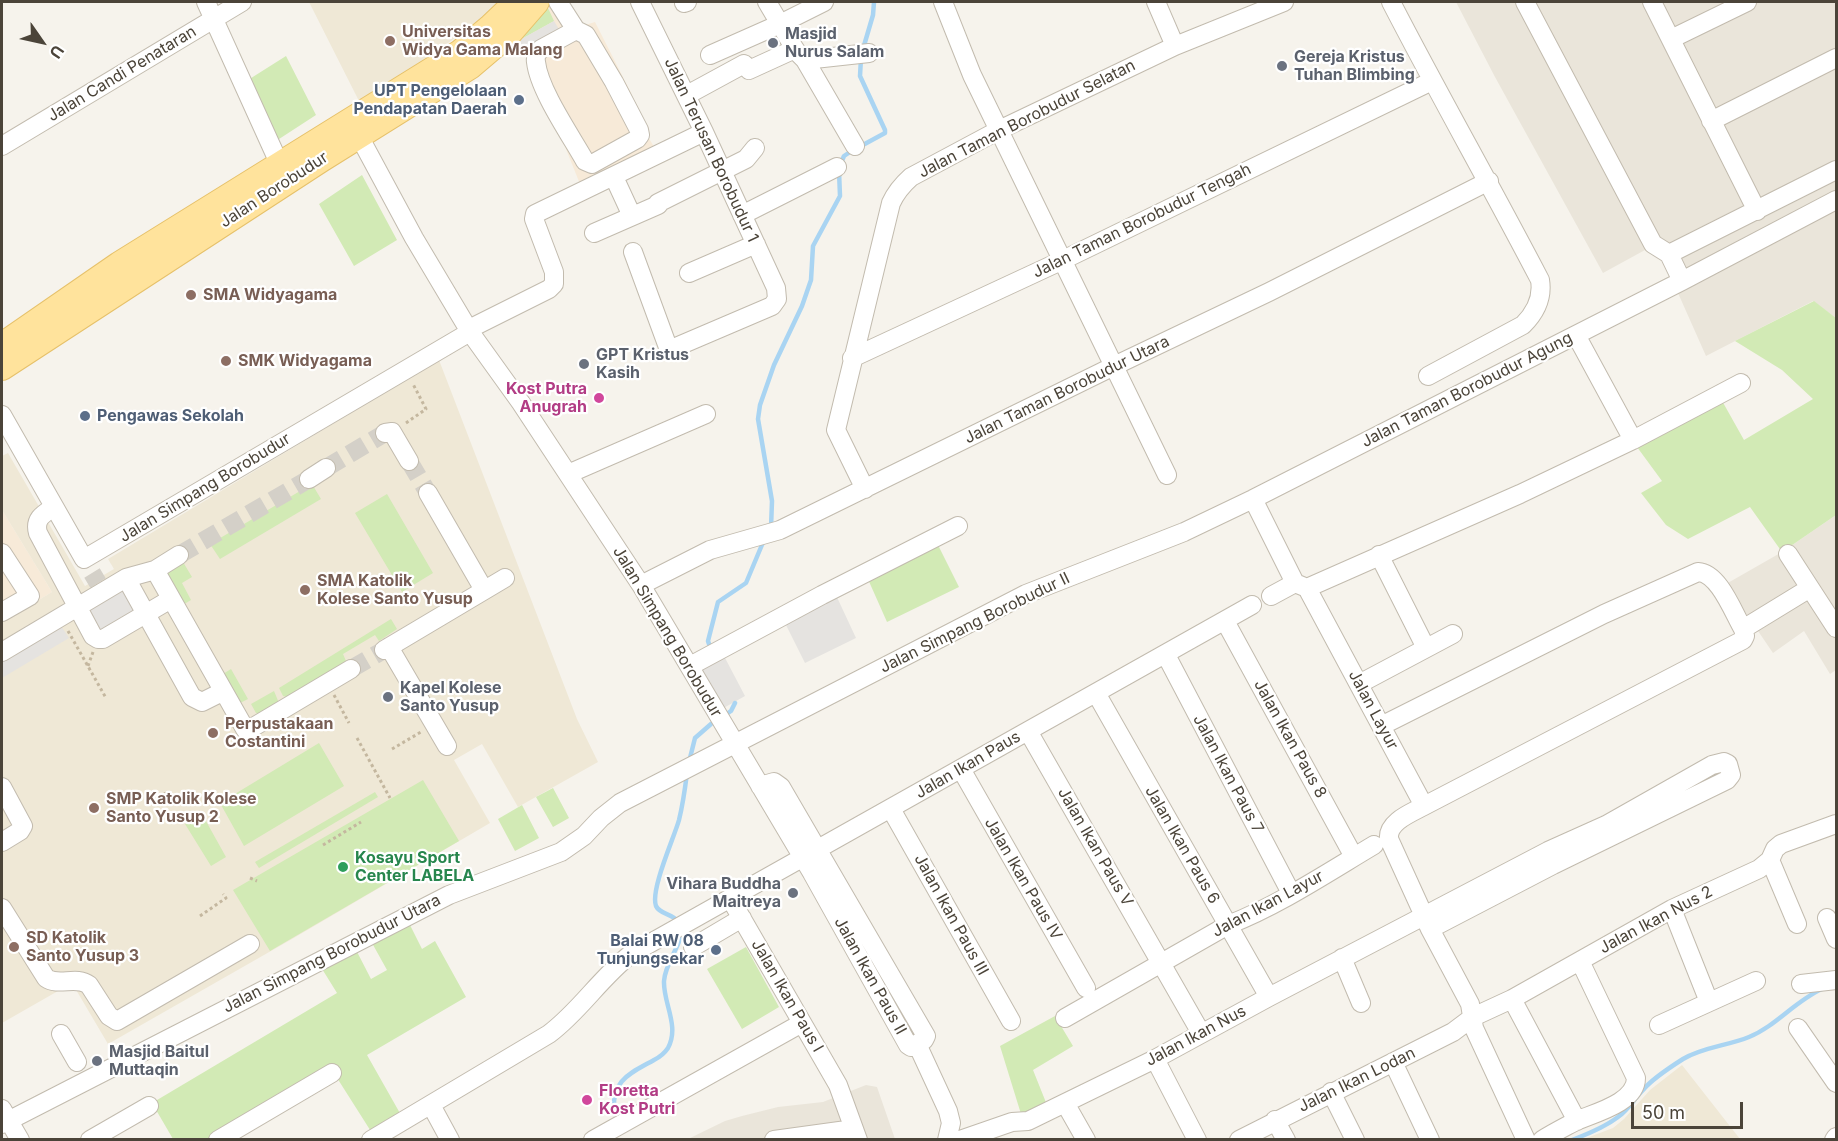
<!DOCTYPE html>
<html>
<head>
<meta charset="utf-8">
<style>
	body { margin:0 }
	#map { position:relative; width:1838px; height:1141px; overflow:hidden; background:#f6f3ec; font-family:Inter,sans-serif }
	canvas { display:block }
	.frame { position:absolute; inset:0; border:3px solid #4b4439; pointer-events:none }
	.north { position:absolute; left:12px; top:12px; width:60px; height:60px; -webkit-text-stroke:4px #fff; paint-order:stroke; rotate:124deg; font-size:16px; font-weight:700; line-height:24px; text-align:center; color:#4b4439 }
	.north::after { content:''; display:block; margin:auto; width:21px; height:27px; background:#4b4439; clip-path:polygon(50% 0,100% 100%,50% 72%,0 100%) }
	.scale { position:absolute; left:1631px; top:1102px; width:112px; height:27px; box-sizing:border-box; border:3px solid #4b4439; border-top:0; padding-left:8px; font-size:18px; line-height:21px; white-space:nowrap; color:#4b4439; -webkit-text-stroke:4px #fff; paint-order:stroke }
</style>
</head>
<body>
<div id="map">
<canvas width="1838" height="1141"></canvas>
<div class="frame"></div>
<div class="north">U</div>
<div class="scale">50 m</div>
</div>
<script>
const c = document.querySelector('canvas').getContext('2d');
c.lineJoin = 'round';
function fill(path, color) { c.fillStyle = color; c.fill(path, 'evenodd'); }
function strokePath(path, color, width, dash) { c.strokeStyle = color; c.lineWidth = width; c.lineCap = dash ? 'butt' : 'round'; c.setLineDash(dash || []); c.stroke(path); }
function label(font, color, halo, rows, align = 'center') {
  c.font = font + ' Inter,sans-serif'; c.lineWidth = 4.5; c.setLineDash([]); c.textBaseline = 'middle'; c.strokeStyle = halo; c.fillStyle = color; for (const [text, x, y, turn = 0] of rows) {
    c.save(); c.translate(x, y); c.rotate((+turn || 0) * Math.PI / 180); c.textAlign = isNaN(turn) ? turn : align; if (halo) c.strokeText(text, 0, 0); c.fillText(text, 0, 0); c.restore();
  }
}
const residential = new Path2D(`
	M1456,2H1836V318L1813,301L1706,356L1662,257L1645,250L1603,273L1495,77Z
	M1836,515V670L1830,674L1804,631L1773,653L1726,584L1782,552Z
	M866,1085L877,1087L895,1139L686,1140L725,1121L742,1116L778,1107L823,1102Z`);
const commercial = new Path2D(`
	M550,2L579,27L595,22L632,95L626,99L657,152L582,189L536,74L518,41Z
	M2,510L52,592L2,622Z`);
const education = new Path2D(`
	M309,2H500L484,18L416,65L359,101Z
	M439,360L577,719L598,762L518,807L482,744L454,760L490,823L292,939L108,1044L72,983L2,1023V622L52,592L2,510V456L8,453L85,586L114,569L108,559Z
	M1682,1065L1740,1139H1584L1613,1128L1624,1119L1650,1090Z`);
const green = new Path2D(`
	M546,8H548L554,21L518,41Z
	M286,56L316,115L276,141L248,80Z
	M362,175L397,240L354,266L319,204Z
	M1814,301L1836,318V515L1782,552L1750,507L1688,539L1666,525L1641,493L1662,481L1637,447L1721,399L1744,440L1813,399L1782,370L1735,341Z
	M312,484L321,499L220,559L210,544Z
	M387,494L433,573L402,592L355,513Z
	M937,543L959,587L887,622L867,577Z
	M183,562L192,577L182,583L191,600L181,606L167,575L170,570Z
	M391,619L397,629L379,641L375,635L343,654L346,661L287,697L283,696L279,688Z
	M231,669L248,699L240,703L223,674Z
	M274,691L279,703L260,714L256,713L251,704Z
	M319,743L344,786L244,846L220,803Z
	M423,780L459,841L270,951L233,890Z
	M553,788L569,818L553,827L536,797Z
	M375,792L378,797L259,868L255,862Z
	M522,805L539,838L515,851L498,819Z
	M202,814L226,857L211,866L185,824Z
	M409,923L422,949L435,941L466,997L367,1055L401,1115L372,1133L332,1070L215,1139H173L152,1103L337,993L319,964L354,946L371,979L387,970L372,943Z
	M746,947L779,1007L742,1029L707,969Z
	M1055,1016L1073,1046L1033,1070L1047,1105L1028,1115L1021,1114L1000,1046Z`);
const parking = new Path2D(`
	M554,21L560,31L523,51L518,41Z
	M122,588L137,614L101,635L86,610Z
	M835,593L856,638L805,663L785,623Z
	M59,623L69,638L2,678V657Z
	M724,656L745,696L720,710L698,670Z`);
const stream = new Path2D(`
	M863,49L873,15L874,2
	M861,146L885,133V130L860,76L861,58
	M841,163L844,156L853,150
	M771,528L772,501L758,419L760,405L774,365L802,306L811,280L813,246L840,196L839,171
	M709,644L708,641L718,602L746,583L764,540
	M725,715L731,711L735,703
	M689,762L695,738L711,724
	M678,922C673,913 660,915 656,906C650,890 674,838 679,820C683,804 685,789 687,773
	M614,1114C611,1080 629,1074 654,1060C660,1057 664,1054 668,1048C680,1026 663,1003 664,981C665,963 682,944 682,930
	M1572,1140C1588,1134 1605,1127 1618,1117C1629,1109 1634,1099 1643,1090C1651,1080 1672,1066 1683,1059C1703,1047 1727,1046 1749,1037C1776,1026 1795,1001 1822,989`);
const minorTunnel = new Path2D(`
	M409,461L428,493
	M326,468L385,433
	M179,555L309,479
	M92,573L98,583
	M351,669L384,650`);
const path = new Path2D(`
	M406,423L426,409L413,384
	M68,631L106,698
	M88,666L93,652
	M334,695L349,723
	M357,738L390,798
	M392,749L421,732
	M164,794L166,793
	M323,845L361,822
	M250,878L257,881
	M200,916L226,898L223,894`);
const minor = new Path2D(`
	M206,2L279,163
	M558,2L576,30L586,35L614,82L639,130L640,135L637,139L592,164L585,161C571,136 539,90 536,62C535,56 537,53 541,49L576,30
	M767,2L796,51L805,60L855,146
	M943,2L972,75L1167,475
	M1156,2L1175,46
	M1391,2C1439,95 1491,186 1540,280C1543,298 1536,312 1523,325L1428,376
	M1525,2L1653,244L1669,254L1682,281
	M1652,2L1757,211
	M684,3L687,2
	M1671,39L1747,2
	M710,55L780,24L824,2
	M805,60L869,53
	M687,95L744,64L749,70L795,49
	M1711,121L1836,58
	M359,136L414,238L470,332L521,403L641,585L812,873L908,1045L911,1047L924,1040L926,1036L781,787L774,782L760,786
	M2,146L242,2
	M614,177L632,216
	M742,215L837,167
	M594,233L658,205V203L746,159L755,148
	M633,252L669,350L765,309L772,306L777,299L776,288L704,132L640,2
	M1669,254L1836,170
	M689,273L756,244
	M469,329L549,289L554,284V272L534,219L535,214L704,132
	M1576,335L1633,440
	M852,358L1063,260L1432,81
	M2,415L84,559L470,332
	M385,433L392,432L409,461
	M568,474L706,414
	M309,479L326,468
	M865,489L836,430L891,203C896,192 902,185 911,177L999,130L1175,46L1284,2
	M428,493L484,590
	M1253,499L1295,583L1307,588L1424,806C1411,813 1387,822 1389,839L1430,929L1470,1004L1474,1028L1526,1140
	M54,507C43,514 34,519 38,533L93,636L98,639H103L171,599
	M2,553L30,596L2,612
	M1788,554L1836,628
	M1379,555L1426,648
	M155,570L245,729H250L351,669
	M126,578L192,697L202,702L222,692
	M641,585L710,550L780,530L1114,366L1269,292L1489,181
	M1307,588L1520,494L1633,440L1741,383
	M1271,596L1295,583
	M1225,621L1354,857
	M1743,629L1810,588
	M389,647L447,746
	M384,650L505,578
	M2,652L126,578L155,570L179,555
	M1166,655L1291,893
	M690,666L822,595L958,526
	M1359,684L1453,634
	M1096,693L1269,997
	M1381,726L1604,614L1698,572C1719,573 1733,612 1743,629L1745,636L1743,640L1424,806
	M1028,731L1201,1033
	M961,769L1086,988
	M2,787L23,826L20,831L2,842
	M891,809L1011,1021
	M1770,860L1797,924
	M730,898L838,1085L858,1140
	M2,908L46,978C59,987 76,975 89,985L109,1016L117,1021L250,944
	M1672,909L1709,1002
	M1827,918L1836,939
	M693,947L742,918
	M1342,958L1361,1003
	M1801,984L1836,980
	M1512,999L1577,1121
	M1065,1018L1228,925C1279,905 1327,873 1374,845
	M1659,1025L1756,981
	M1798,1028L1836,1083
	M61,1034L77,1062
	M917,1044L948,1111L951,1123L947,1140
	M1155,1059L1197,1140
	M1393,1062L1430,1140
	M1331,1092L1355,1140
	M1065,1103L1086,1140
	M431,1105L450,1140
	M2,1109L20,1140
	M1275,1120L1286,1140
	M2,1124L449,895L561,852L584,836L601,818L620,803L1026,594L1184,532L1253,499L1682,281L1836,200
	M90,1140L149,1106
	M218,1140L332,1073
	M371,1140L549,1034C580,1011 600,978 631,954L1252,605
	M593,1140L802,1023
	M774,1140L854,1129
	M960,1140L1012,1122L1028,1121L1155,1059L1269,997L1548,851L1606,825L1712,765L1724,762L1728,764L1731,775L1727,780L1553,865L1430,929
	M1239,1140L1453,1032L1473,1017L1512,999L1672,909L1759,869L1770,860L1775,849L1781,844L1836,824
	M1542,1140C1553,1133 1565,1127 1576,1121C1594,1113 1636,1103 1636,1078L1580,961
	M1834,1140L1836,1137`);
const major = new Path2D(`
	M2,345L119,264L460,52L491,26L516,2
	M2,368L321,160L470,67L510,33L537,2`);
const markers = [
	[390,41,6,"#8d6e63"],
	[773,43,6,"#6b7280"],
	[1282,66,6,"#6b7280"],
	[519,100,6,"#5c6f8a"],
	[191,295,6,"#8d6e63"],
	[226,361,6,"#8d6e63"],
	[584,364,6,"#6b7280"],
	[599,398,6,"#d1479c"],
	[85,416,6,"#5c6f8a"],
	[305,590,6,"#8d6e63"],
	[388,697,6,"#6b7280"],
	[213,733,6,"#8d6e63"],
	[94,808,6,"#8d6e63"],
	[343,867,6,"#2e9e5b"],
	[793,893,6,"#6b7280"],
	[14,947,6,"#8d6e63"],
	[716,950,6,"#5c6f8a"],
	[97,1061,6,"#6b7280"],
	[587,1100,6,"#d1479c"]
];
const educationNames = [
	["Universitas",402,32],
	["Widya Gama Malang",402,50],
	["SMA Widyagama",203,295],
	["SMK Widyagama",238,361],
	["SMA Katolik",317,581],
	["Kolese Santo Yusup",317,599],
	["Perpustakaan",225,724],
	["Costantini",225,742],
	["SMP Katolik Kolese",106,799],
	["Santo Yusup 2",106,817],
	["SD Katolik",26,938],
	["Santo Yusup 3",26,956]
];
const worshipNames = [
	["Masjid",785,34],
	["Nurus Salam",785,52],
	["Gereja Kristus",1294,57],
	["Tuhan Blimbing",1294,75],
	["GPT Kristus",596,355],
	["Kasih",596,373],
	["Kapel Kolese",400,688],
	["Santo Yusup",400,706],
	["Vihara Buddha",781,884,"right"],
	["Maitreya",781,902,"right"],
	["Masjid Baitul",109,1052],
	["Muttaqin",109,1070]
];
const streetNames = [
	["Jalan Candi Penataran",122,74,-31],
	["Jalan Taman Borobudur Selatan",1027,119,-27],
	["Jalan Terusan Borobudur 1",711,150,65],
	["Jalan Borobudur",274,190,-33],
	["Jalan Taman Borobudur Tengah",1142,221,-26],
	["Jalan Taman Borobudur Utara",1067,390,-26],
	["Jalan Taman Borobudur Agung",1467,390,-27],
	["Jalan Simpang Borobudur",205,488,-31],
	["Jalan Simpang Borobudur II",975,623,-26],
	["Jalan Simpang Borobudur",667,632,59],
	["Jalan Layur",1373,710,62],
	["Jalan Ikan Paus 8",1290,739,61],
	["Jalan Ikan Paus",968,765,-30],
	["Jalan Ikan Paus 7",1228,774,62],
	["Jalan Ikan Paus 6",1182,845,60],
	["Jalan Ikan Paus V",1095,847,60],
	["Jalan Ikan Paus IV",1023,879,60],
	["Jalan Ikan Layur",1268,904,-28],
	["Jalan Ikan Paus III",951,915,61],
	["Jalan Ikan Nus 2",1656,920,-28],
	["Jalan Simpang Borobudur Utara",332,954,-27],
	["Jalan Ikan Paus II",870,976,61],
	["Jalan Ikan Paus I",787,996,60],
	["Jalan Ikan Nus",1196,1036,-28],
	["Jalan Ikan Lodan",1357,1080,-26]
];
const serviceNames = [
	["UPT Pengelolaan",507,91],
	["Pendapatan Daerah",507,109],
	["Pengawas Sekolah",97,416,"left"],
	["Balai RW 08",704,941],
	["Tunjungsekar",704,959]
];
const hotelNames = [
	["Kost Putra",587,389],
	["Anugrah",587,407],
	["Floretta",599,1091,"left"],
	["Kost Putri",599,1109,"left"]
];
const leisureNames = [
	["Kosayu Sport",355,858],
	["Center LABELA",355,876]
];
fill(residential, '#eae5da');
fill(commercial, '#f7ead8');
fill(education, '#efe8d6');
fill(green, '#d2eab5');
fill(parking, '#e5e3e0');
strokePath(stream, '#a9d4f2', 4.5);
strokePath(minorTunnel, '#d4d0c8', 18, [18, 9]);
strokePath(minor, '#c2bbae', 20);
strokePath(major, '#e6c16a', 26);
strokePath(path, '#c4b79f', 3, [3, 3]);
strokePath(minor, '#fff', 18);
strokePath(major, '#ffe39c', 24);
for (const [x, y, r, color] of markers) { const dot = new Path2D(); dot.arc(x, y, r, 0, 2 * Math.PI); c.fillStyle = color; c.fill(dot); strokePath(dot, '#fff', 2); }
label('bold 16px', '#785e54', '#fff', educationNames, 'left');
label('bold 16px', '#5b616d', '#fff', worshipNames, 'left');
label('16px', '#4b4439', '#fff', streetNames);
label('bold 16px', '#4e5e75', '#fff', serviceNames, 'right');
label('bold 16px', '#b23c85', '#fff', hotelNames, 'right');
label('bold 16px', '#27864d', '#fff', leisureNames, 'left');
</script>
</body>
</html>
